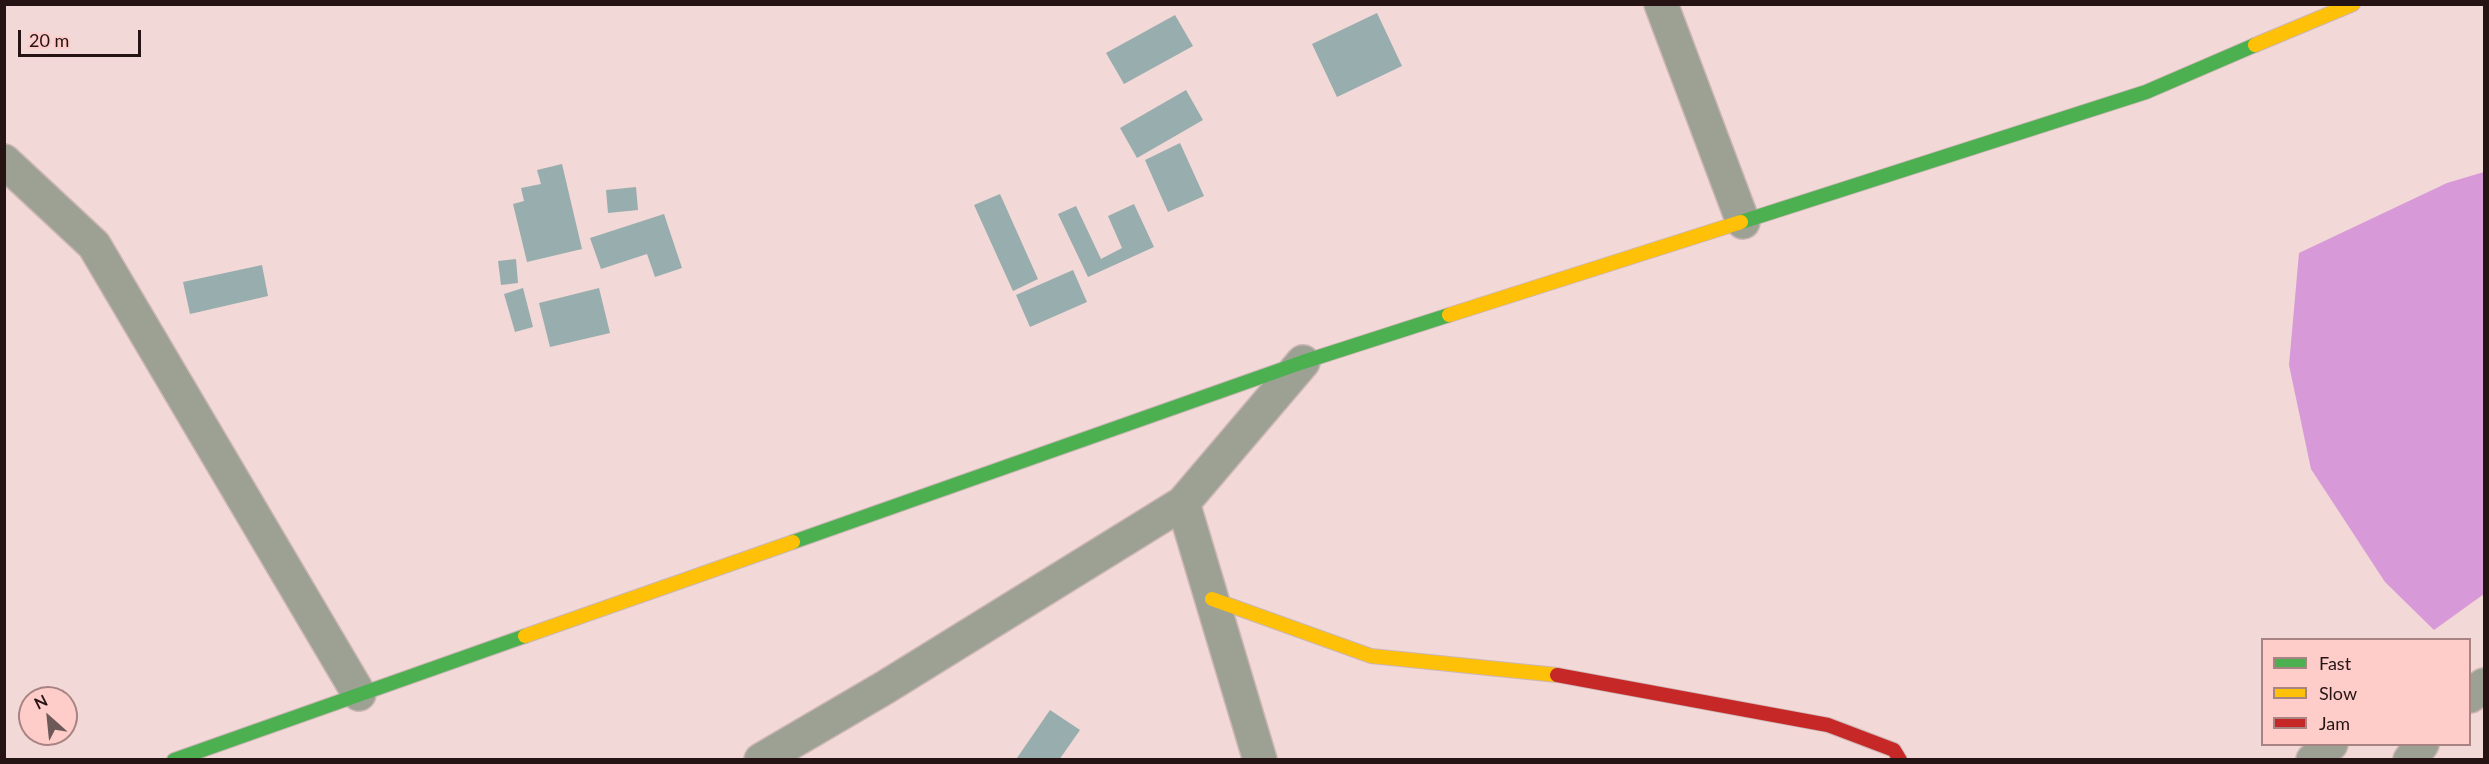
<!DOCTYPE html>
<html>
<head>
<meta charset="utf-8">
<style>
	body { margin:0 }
	#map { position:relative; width:2489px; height:764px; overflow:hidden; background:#f2d8d6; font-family:Lato,sans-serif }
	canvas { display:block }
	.frame { position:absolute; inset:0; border:6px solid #251413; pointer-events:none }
	.legend { position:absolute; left:2261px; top:638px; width:210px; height:108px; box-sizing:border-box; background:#fecdca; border:2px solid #a78381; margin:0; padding:8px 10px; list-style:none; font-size:18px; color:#251413 }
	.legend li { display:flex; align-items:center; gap:12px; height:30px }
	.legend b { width:30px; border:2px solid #a78381 }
	.north { position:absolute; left:18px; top:686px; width:60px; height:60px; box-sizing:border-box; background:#fecdca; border:2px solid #a78381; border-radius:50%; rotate:333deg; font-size:16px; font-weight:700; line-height:24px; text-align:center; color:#251413 }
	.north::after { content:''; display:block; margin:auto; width:21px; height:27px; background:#6d5957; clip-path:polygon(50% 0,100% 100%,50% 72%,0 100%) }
	.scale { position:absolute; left:18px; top:30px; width:123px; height:27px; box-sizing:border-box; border:3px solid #251413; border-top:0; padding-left:8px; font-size:18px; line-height:21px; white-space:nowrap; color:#251413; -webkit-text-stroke:4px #fecdca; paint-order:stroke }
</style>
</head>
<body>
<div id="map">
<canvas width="2489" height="764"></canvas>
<div class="frame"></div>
<ul class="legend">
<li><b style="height:8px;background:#4caf50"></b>Fast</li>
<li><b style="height:8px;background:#ffc107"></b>Slow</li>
<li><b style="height:8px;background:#c62828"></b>Jam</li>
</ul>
<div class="north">N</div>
<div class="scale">20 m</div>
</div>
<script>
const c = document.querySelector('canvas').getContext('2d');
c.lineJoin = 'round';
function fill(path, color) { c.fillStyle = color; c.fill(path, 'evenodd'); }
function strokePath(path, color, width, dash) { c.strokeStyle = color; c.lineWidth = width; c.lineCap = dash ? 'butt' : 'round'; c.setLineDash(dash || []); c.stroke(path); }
const water = new Path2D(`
	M2484,172V594L2434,630L2385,582L2311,469L2289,365L2299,253L2447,183Z`);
const building = new Path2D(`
	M1377,13L1402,66L1337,97L1312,44Z
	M1175,15L1193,46L1124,84L1106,53Z
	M1186,90L1203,120L1137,158L1120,128Z
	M1180,143L1204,196L1168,212L1145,160Z
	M562,164L582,249L527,262L513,204L524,201L521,188L541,184L537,170Z
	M636,187L638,210L608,213L606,190Z
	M1000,194L1038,279L1013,291L974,205Z
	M1134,204L1154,247L1088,277L1058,214L1076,206L1101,259L1122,248L1108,216Z
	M664,214L682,268L655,277L647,254L601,269L590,238Z
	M516,259L518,283L501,285L498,261Z
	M262,265L268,296L190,314L183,282Z
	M1073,270L1087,302L1030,327L1016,295Z
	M523,288L533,327L515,332L504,294Z
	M599,288L610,333L550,347L539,303Z
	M1050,710L1080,730L1059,760H1019L1017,758Z`);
const street = new Path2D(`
	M1661,4L1743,222
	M4,161L94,245L359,694
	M1183,503L1260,760
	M2470,696L2484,685
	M761,760L884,688L1183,503L1303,362
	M2313,760L2331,744
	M2410,760L2422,744`);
const fast = new Path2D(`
	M1741,222L2146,92L2255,45
	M793,542L1303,362L1449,315
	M174,760L525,636`);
const slow = new Path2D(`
	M2255,45L2353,4
	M1449,315L1741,222
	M1212,599L1371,656L1557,675
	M525,636L793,542`);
const jam = new Path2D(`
	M1557,675L1828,725L1894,750L1900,760`);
fill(water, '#d799d8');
fill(building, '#98adae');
strokePath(street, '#cbb6b5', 36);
strokePath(fast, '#cbb6b5', 16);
strokePath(slow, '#cbb6b5', 16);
strokePath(jam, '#cbb6b5', 16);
strokePath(street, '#9ca193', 33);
strokePath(fast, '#4caf50', 14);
strokePath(slow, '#ffc107', 14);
strokePath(jam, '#c62828', 14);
</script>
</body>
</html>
